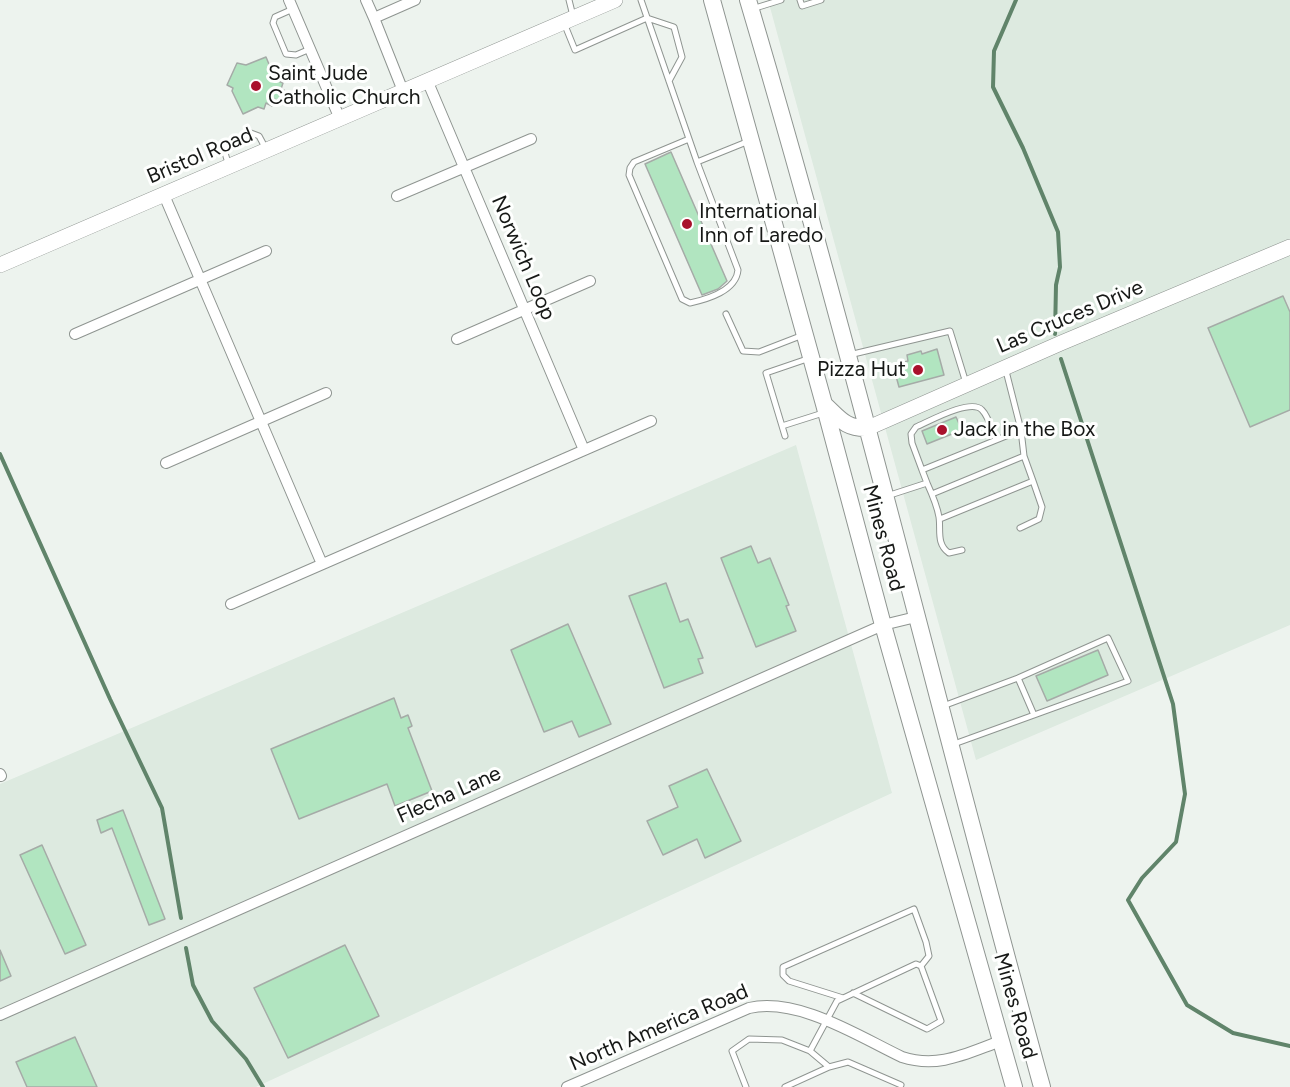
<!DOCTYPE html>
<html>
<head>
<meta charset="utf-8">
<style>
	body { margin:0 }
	canvas { display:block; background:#edf3ee }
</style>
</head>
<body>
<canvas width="1290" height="1087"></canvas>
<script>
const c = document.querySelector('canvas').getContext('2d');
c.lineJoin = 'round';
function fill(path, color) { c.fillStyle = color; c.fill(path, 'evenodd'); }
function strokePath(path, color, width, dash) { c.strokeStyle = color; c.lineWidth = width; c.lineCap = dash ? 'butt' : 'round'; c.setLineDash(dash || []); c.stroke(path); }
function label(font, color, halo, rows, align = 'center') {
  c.font = font + ' Figtree,sans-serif'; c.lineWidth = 6; c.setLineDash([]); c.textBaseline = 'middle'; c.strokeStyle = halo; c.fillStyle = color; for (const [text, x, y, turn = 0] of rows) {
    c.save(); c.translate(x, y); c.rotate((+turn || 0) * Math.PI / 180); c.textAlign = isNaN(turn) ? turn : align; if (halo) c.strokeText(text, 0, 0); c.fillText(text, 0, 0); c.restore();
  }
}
const built = new Path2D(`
	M768,0H1290V625L976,760Z
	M796,445L892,793L256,1087H0V784Z`);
const stream = new Path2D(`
	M1016,0L994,51L993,87L1023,148L1058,232L1060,267L1056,285L1055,334
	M1061,359L1173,704L1185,794L1176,842L1142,878L1128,900L1187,1005L1233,1033L1290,1046
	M0,454L110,699L162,808L181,918
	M186,948L193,985L212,1021L246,1059L263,1087`);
const building = new Path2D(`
	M266,57L271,69L278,74L276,80L283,83L281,89L284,90L279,101L274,99L272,106L266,103L264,109L258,107L243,114L232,91L233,88L227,85L237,63L246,65Z
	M671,152L727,281L718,289L702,295L645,164Z
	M1283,296L1290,312V410L1250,427L1208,328Z
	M937,349L944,375L899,387L893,365L908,361L907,355L921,351L922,354Z
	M956,417L962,430L927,444L922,431Z
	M751,546L758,563L770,558L789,605L786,606L796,631L756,647L721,558Z
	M666,583L680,622L688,619L703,658L698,659L703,673L664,688L629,596Z
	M568,624L611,724L579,737L572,721L544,732L511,650Z
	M1098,650L1108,675L1047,701L1036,676Z
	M394,698L401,718L408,715L412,726L408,728L432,791L395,806L387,784L299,819L271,749Z
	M707,769L741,841L705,858L697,839L663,855L647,821L678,807L669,786Z
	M123,810L165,919L149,925L112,828L101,833L97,820Z
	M42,845L86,945L65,954L20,855Z
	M345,945L379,1016L288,1058L254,988Z
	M0,950L11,976L0,981Z
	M75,1037L97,1087H27L16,1062Z`);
const lane = new Path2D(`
	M569,0L573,16
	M641,0L697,162
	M800,0L802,6L821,0
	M293,9L275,17L273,23L286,54L296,55L310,49
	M752,9L781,0
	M564,23L575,50L647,18L674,27L682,57L669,81
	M689,139L634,162L630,168L629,175L682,299L690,303C708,299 736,291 738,270L697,162L749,141
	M228,163L223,146L251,133L259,136L266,149
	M726,314L743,351L759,352L803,335
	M849,355L950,331L966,383
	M810,358L766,373L782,426L823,413
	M782,426L785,436
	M1021,430L1024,456
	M922,470L912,443L911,434L916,427C930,421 971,398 982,410C989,417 992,431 996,440
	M927,483C932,494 937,505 939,517C941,530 936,544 949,553L962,550
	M932,494L1024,456L1033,481L940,519
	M887,496L927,483L922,470L1021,430L1006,371
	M1020,528L1039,519L1042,507L1033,481
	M1018,678L1034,715
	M943,706L1018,678L1108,638L1128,681L954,744
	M843,998L789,981L783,975V967L914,909L926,942L929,956L921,966
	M810,1051L829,1067L848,1062L901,1085
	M746,1087L732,1051L749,1039L782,1040L810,1051L837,1001L916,964L921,966L941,1021L927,1029L853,993
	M785,1087L829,1067`);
const street = new Path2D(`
	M289,0L340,119
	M366,0L374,18L415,0
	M374,18L403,91
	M427,80L584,450
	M164,195L322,564
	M397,196L531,139
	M75,334L266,251
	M457,339L590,281
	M166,463L326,393
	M231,604L651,421
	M0,774L1,776
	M0,1015L883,625L916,617
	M567,1087L749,1008C798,997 858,1036 902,1057C939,1069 967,1053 1001,1041`);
const secondary = new Path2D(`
	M0,265L615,0
	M868,428L1061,343L1290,247`);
const primary = new Path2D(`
	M712,0L824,404L883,625L1014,1087
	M748,0C855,360 942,725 1042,1087
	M825,405C840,419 846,429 868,428`);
const markers = [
	[256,86,6,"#a9112c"],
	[687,224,6,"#a9112c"],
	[918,370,6,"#a9112c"],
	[942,430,6,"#a9112c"]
];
const poiNames = [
	["Saint Jude",268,74],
	["Catholic Church",268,98],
	["International",699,212],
	["Inn of Laredo",699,236],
	["Pizza Hut",906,370,"right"],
	["Jack in the Box",954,430]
];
const streetNames = [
	["Bristol Road",200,156,-23],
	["Norwich Loop",523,258,67],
	["Las Cruces Drive",1070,317,-23],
	["Mines Road",883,538,75],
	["Flecha Lane",449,795,-24],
	["Mines Road",1015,1006,74],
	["North America Road",659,1028,-23]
];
fill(built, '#ddeae0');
strokePath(stream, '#60846a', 4);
fill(building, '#b1e5c0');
strokePath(building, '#a5aba7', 1.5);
strokePath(lane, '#8f9591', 7);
strokePath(street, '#8f9591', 12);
strokePath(secondary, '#8f9591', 16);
strokePath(primary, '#8f9591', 18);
strokePath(lane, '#fff', 5);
strokePath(street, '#fff', 10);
strokePath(secondary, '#fff', 15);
strokePath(primary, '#fff', 16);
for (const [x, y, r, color] of markers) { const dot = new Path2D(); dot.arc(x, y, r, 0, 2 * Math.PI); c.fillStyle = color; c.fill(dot); strokePath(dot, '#fefffe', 2); }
label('21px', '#161816', '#fefffe', poiNames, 'left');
label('21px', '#161816', '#fefffe', streetNames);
</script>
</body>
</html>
